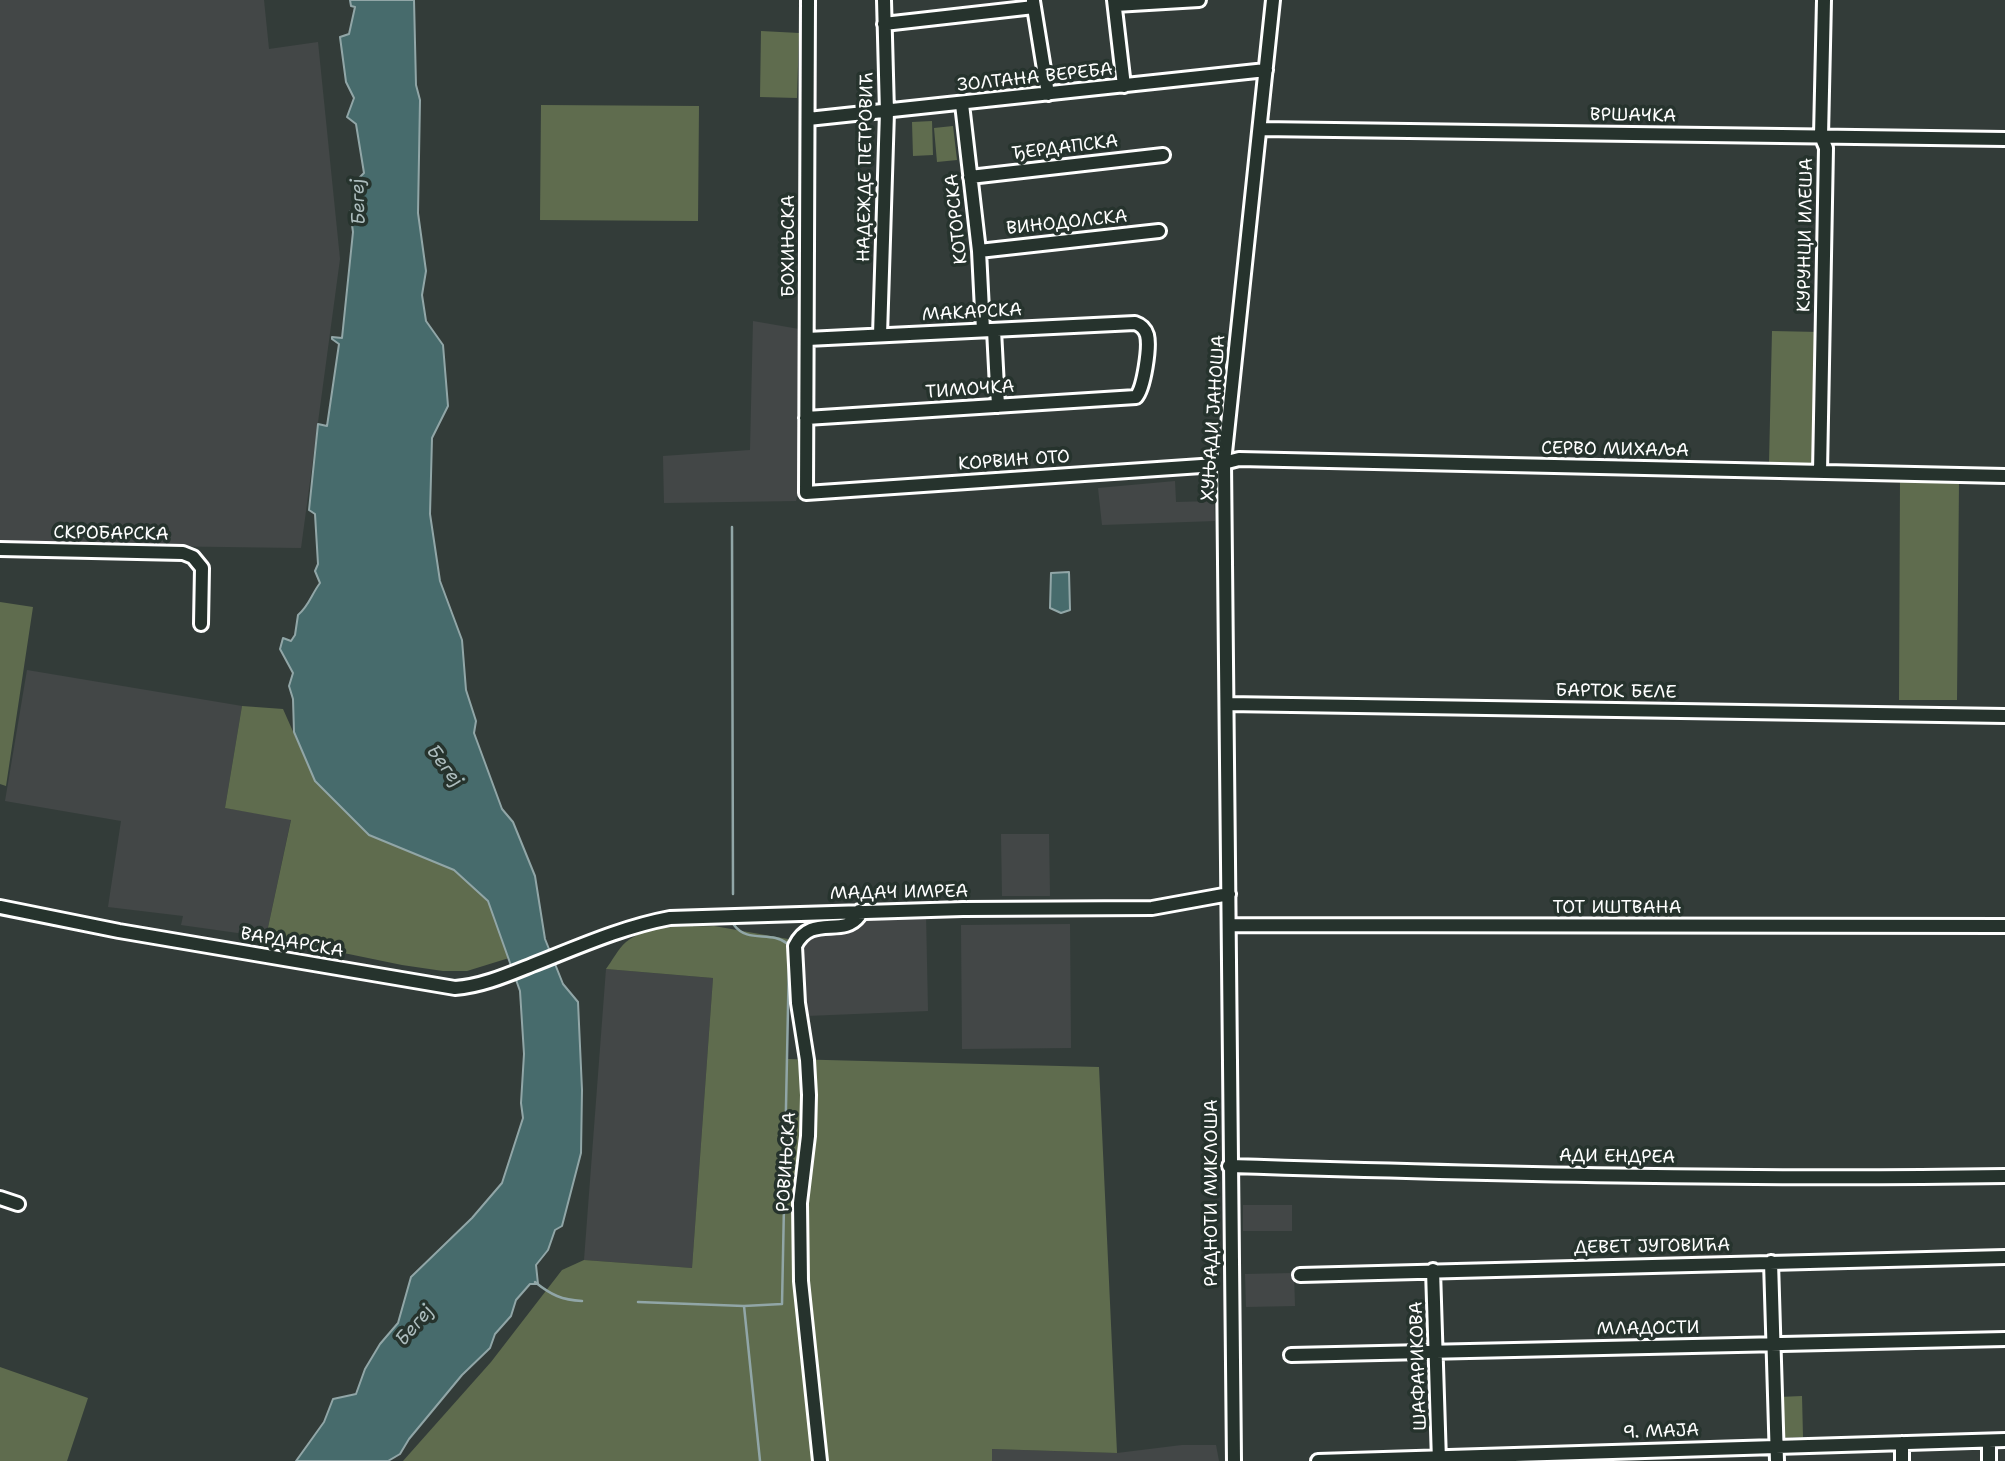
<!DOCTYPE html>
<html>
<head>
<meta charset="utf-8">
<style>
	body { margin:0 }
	canvas { display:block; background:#333c39 }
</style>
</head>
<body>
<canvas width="2005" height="1461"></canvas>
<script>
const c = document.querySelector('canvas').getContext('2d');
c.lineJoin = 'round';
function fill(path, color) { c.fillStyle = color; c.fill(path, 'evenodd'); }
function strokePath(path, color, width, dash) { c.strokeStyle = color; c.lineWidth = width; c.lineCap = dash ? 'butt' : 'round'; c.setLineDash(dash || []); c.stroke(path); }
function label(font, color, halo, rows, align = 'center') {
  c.font = font + ' "Shantell Sans",sans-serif'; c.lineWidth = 7; c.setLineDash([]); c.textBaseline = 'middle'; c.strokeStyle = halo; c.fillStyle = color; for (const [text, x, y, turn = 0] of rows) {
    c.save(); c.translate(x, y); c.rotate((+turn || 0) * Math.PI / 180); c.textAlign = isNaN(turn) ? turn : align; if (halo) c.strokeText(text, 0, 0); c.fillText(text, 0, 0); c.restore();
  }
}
const built = new Path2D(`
	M0,0H264L269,49L318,42L340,259L301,548L0,544Z
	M753,321L799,329L797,431L801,479L796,501L664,503L663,456L750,450Z
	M1175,481L1176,502L1214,501L1215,521L1102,525L1098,488Z
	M27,670L242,706L225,808L291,819L266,937L181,925L183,916L108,907L121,821L5,801Z
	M1001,834H1049L1050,896H1002Z
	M869,913L926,914L928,1011L806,1016L804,935L852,926L862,922Z
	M1070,924L1071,1048L962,1049L961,925Z
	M606,969L713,978L692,1268L584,1260Z
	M1243,1205H1292V1231H1243Z
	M1294,1273L1295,1306L1246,1307L1245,1274Z
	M1182,1445H1216L1219,1461H992V1449L1117,1453Z`);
const green = new Path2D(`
	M761,31L799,33L797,98L760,97Z
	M541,105L699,106L698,221L540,220Z
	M932,121L933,155L913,156L912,122Z
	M953,126L957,160L937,162L934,128Z
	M1772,331L1819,332L1816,465L1769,464Z
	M1900,481L1959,482L1957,700H1899Z
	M0,602L33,607L6,786L0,784Z
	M242,706L283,709L315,781L369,835L454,870L488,901L509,958L467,971H443L402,965L266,937L291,820L225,808Z
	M714,926L788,939L787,1059L1099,1067L1117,1453L992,1449V1461H403L491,1362L562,1270L584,1260L692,1268L713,978L606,969C612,961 618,949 626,942C649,923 686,927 714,926Z
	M0,1367L88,1398L67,1461H0Z
	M1802,1396L1803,1437L1781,1438L1779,1397Z`);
const water = new Path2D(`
	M350,0H414L416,85L420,100L418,213L426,271L422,295L426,321L443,345L448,406L432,438L430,514L440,581L462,640L466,690L476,721L474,733L502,809L513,822L535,876L545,939L563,984L578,1002L582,1090L581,1153L562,1226L555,1230L548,1250L536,1265L538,1284H530L516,1300L511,1316L495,1334L490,1348L462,1375L409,1439L400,1454L388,1461H296L324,1422L333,1399L356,1394L365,1369L380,1344L398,1323L411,1277L472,1218L502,1183L523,1118L521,1103L524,1054L520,991L488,901L454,870L369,835L315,781L294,732L293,699L289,686L293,673L280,649L283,638L291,641L295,635L298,615C309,606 311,595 320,583L315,571L318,564L315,514L309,510L318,424L327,426L339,344L332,339V337L342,338L353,232L350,211L355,212L362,188L358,179L364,173L356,124L347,117L354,98L346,82L340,37L349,34L355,7L351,6Z
	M1069,572L1070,610L1061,613L1050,608L1051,573Z`);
const stream = new Path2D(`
	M732,527L733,894
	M734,925C748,944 771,930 788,944L789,958L782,1304L744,1306
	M535,1282C551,1295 562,1300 582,1301
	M638,1302L744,1306L760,1461`);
const minor = new Path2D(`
	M808,0L806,493L1216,465L1239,459L2005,476
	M1114,0L1124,86
	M1033,1L1048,94
	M1115,5L1199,0
	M884,24L1034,7
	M962,104L979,251L983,330
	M808,119L1266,70
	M1260,129L2005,139
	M970,177L1163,155
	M979,251L1159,231
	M994,330L998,406
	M880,335L887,112L884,0
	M806,418L1136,397C1144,388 1150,347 1147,335C1145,328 1141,325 1135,323L807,339
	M1820,472L1826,148L1821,136L1824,0
	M0,549L183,553L193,557L202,568L201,624
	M1227,704L2005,716
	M0,907L119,931L455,988C482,986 507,975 532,965C578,947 622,927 670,918L963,909L1152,908L1229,894
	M1229,925L2005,926
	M1229,1166C1488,1174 1747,1180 2005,1176
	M0,1198L18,1204
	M1771,1262L1777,1461
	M1433,1270L1439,1461
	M1300,1275L2005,1257
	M1291,1355L2005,1339
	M1989,1441V1461
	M1902,1443V1461
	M820,1461L801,1281L800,1203L808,1136L809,1095L807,1060L798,1003L795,946C811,913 843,938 859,916V911
	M1234,1461L1224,462L1273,0
	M1318,1461L2005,1440`);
const streetNames = [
	["ЗОЛТАНА ВЕРЕБА",1035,78,-6],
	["ВРШАЧКА",1633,116,1],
	["ЂЕРДАПСКА",1065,148,-7],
	["НАДЕЖДЕ ПЕТРОВИЋ",866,167,-89],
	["КОТОРСКА",957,219,-96],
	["ВИНОДОЛСКА",1067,223,-6],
	["КУРУНЦИ ИЛЕША",1806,235,-89],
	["БОХИЊСКА",789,246,-90],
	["МАКАРСКА",972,313,-3],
	["ТИМОЧКА",970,390,-4],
	["ХУЊАДИ ЈАНОША",1214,418,-86],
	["СЕРВО МИХАЉА",1615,450,1],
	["КОРВИН ОТО",1014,461,-4],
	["СКРОБАРСКА",111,534,1],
	["БАРТОК БЕЛЕ",1616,692,1],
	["МАДАЧ ИМРЕА",899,893,-1],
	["ТОТ ИШТВАНА",1617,908],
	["ВАРДАРСКА",292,943,10],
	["АДИ ЕНДРЕА",1617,1157,1],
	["РОВИЊСКА",787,1162,-86],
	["РАДНОТИ МИКЛОША",1212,1193,-90],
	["ДЕВЕТ ЈУГОВИЋА",1652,1247,-1],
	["МЛАДОСТИ",1648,1329,-1],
	["ШАФАРИКОВА",1419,1366,-92],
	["9. МАЈА",1661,1432,-2]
];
const waterNames = [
	["Бегеј",359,202,-92],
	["Бегеј",444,766,53],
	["Бегеј",415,1326,-49]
];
fill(built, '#434747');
fill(green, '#5f6c4e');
fill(water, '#476b6c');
strokePath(water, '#91a6a7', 2);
strokePath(stream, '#91a6a7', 2.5);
strokePath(minor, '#fff', 18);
strokePath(minor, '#26332d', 12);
label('18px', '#fff', '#26332d', streetNames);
label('italic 19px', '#acbcbd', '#26332d', waterNames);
</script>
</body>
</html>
